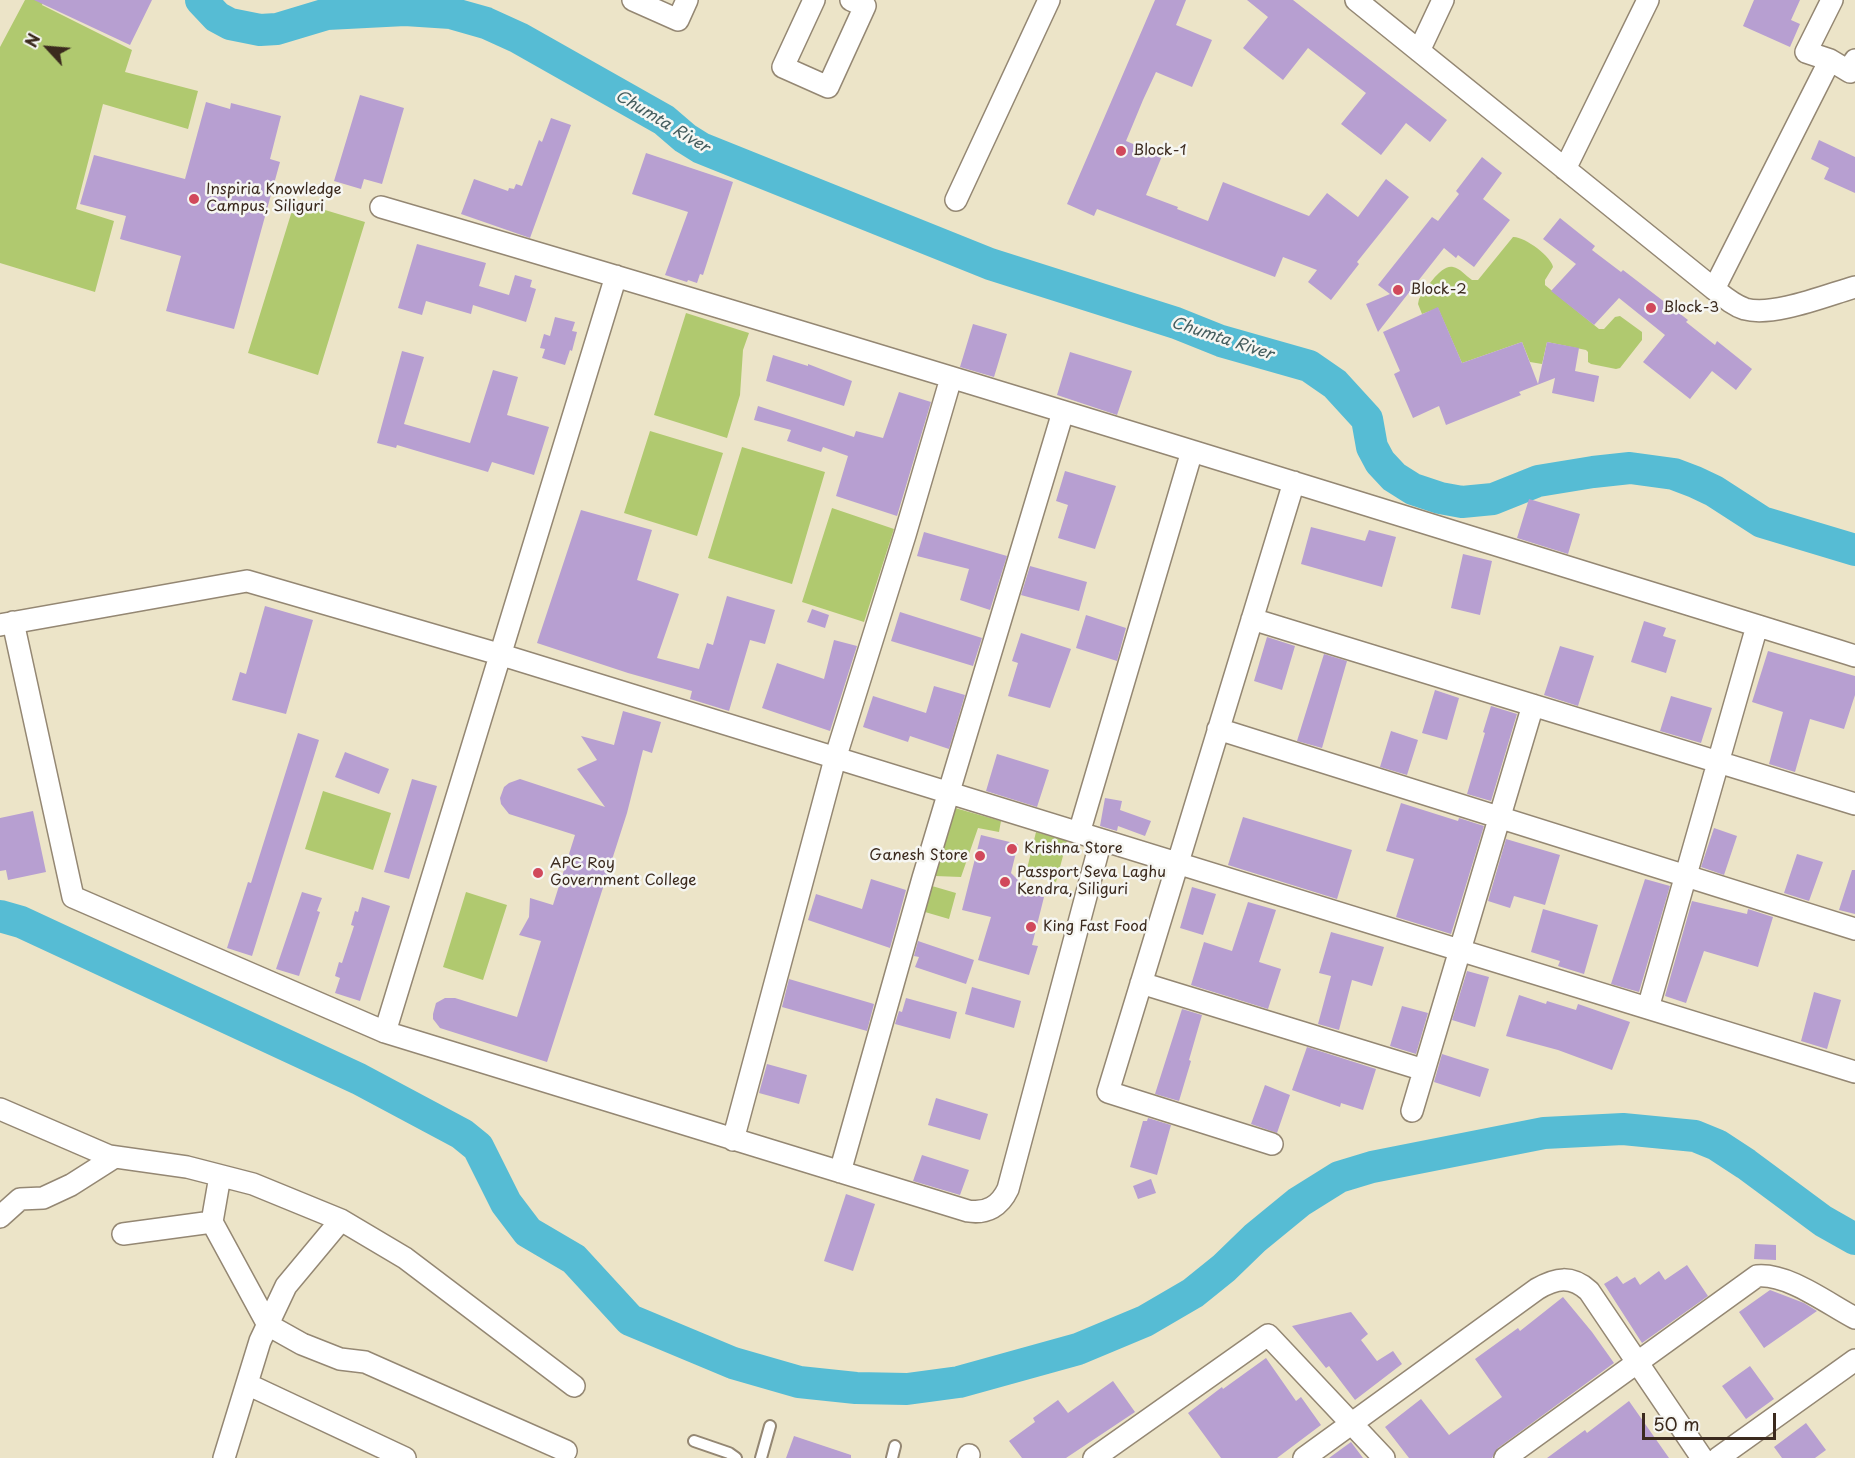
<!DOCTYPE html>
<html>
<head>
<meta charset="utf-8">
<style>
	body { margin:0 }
	#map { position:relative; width:1855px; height:1458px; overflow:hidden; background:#ece4c8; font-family:"Playpen Sans",sans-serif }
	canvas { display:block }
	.north { position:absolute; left:18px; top:18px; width:60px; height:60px; -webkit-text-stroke:4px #f6f6f2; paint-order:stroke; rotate:296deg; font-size:16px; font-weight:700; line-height:24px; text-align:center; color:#3b2a1e }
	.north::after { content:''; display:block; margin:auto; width:21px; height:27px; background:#3b2a1e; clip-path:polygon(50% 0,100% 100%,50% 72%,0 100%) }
	.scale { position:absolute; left:1642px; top:1413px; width:134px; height:27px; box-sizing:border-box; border:3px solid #3b2a1e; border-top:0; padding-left:8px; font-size:18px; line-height:21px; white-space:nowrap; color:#3b2a1e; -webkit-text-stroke:4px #f6f6f2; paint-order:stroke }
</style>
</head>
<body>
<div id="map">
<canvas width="1855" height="1458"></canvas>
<div class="north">N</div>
<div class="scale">50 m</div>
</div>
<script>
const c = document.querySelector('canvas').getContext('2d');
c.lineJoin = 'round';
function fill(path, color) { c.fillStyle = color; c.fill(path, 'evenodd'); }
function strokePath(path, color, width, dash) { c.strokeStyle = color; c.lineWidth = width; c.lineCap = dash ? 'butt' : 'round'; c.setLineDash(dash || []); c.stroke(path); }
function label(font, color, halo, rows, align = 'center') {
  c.font = font + ' "Playpen Sans",sans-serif'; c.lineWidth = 5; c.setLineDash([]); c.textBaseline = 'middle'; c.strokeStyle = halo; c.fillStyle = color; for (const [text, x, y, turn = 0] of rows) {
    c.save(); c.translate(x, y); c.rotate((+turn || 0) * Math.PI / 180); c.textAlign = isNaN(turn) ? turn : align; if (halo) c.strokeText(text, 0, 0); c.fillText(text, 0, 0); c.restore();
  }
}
const green = new Path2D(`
	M25,0H44L42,5L132,50L125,72L198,91L188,129L103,104L76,209L114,221L95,292L0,263V47Z
	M295,201L365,222L318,375L248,353Z
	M1513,237C1524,236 1552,257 1553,267L1545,280V285L1599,329H1604L1615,317L1620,316L1642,332V340L1620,368L1616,369L1591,364L1588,362V352L1586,350L1547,342L1542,364L1530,362L1522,342L1462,363L1438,308L1422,314L1418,304L1419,299C1425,290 1441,264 1453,267C1460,268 1466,276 1472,280H1478Z
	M686,313L749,333L743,350L740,395L727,438L654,415Z
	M650,431L723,453L697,536L624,513Z
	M742,447L825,472L792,584L708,558Z
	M832,508L894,529L864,622L802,602Z
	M323,791L391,813L373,870L305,849Z
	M955,808L1001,821L999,832L978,828L961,877L935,876Z
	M1036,832L1067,841L1056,882L1033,875L1027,869Z
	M932,886L956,893L949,919L925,912Z
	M466,892L507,905L483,980L443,967Z`);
const river = new Path2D(`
	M201,0L217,17L230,24L260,30L277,29L327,14L405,10L451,13L486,23L519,38L664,120L685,138L701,148L990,264L1176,323L1221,341L1309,366L1335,384L1367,419L1372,447L1380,462L1394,477L1413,489L1440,498L1462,502L1493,499L1538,481L1593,472L1630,468L1674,474L1695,482L1714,491L1762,522L1855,550
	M0,916L21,922L359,1079L462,1134L478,1147L506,1203L528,1232L574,1259L630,1320L733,1363L799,1382L856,1388L907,1389L959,1382L1078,1349L1145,1321L1193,1293L1224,1268L1255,1238L1299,1202L1339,1177L1372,1167L1544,1133L1623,1129L1695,1136L1717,1145L1746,1164L1823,1221L1855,1239`);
const building = new Path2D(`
	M34,0H152L130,45Z
	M1155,0H1186L1176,25L1212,40L1192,87L1156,72L1143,100L1126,141L1162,156L1146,195L1178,207L1177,209L1208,221L1223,182L1309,216L1327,193L1358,217L1386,179L1409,197L1357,262L1359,264L1331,300L1308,282L1317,270L1283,257L1275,277L1097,209L1094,216L1067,204Z
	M1247,0H1293L1447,120L1430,142L1406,123L1381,155L1341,124L1366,93L1308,48L1283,80L1243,48L1268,17Z
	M1754,0H1800L1791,20L1800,24L1790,47L1743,26Z
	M360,95L404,108L382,184L364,179L361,189L334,181Z
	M206,102L230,109L231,103L281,116L270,159L280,162L234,329L166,311L181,256L120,239L126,216L80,204L94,155L185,179Z
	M551,118L571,125L530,238L461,214L474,179L508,191L509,188L514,189L516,184L522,186L539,140L542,142Z
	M1819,140L1855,157V193L1824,179L1829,168L1811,159Z
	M646,153L733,182L703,275L700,274L697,283L688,280L687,282L665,275L688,212L632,194Z
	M1482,157L1502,173L1483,199L1510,220L1474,267L1458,255L1456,258L1444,248L1378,332L1366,304L1390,294L1378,285L1432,217L1438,221L1459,194L1456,191Z
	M1560,218L1595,246L1592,250L1621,272L1623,270L1688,320L1686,322L1715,345L1717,341L1752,369L1736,390L1712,371L1690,399L1643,362L1665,335L1619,298L1594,325L1551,291L1576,264L1543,239Z
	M417,244L486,263L479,286L509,295L515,275L532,280L530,287L536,289L526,322L473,305L471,314L426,301L422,315L398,308Z
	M1438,307L1462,363L1522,342L1538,384L1547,342L1579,348L1575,371L1599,376L1594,402L1552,393L1555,378L1519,392L1521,395L1446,425L1439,406L1413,418L1394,374L1400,371L1383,332Z
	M555,317L575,322L572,331L577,332L572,351L570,350L565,365L542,358L545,349L540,348L544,334L550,336Z
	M973,324L1007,334L994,377L960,367Z
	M402,351L424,357L404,424L470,443L493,370L518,377L507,415L549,427L534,475L492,462L488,472L397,445L396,448L377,443Z
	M1070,352L1132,371L1117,415L1057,395Z
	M773,355L808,366V364L852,381L844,406L766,381Z
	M899,392L931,402L897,516L836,496L848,456L823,447L821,452L787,441L791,430L754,420L758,406L854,437L856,431L883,438Z
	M1065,471L1116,486L1095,549L1058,538L1068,505L1056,501Z
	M1529,499L1580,514L1568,554L1517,538Z
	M581,510L652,530L637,580L679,594L657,658L699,669L707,643L713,645L727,596L775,610L765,644L750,640L729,711L690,699L692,691L628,673L537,643Z
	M1311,527L1365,541L1369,530L1396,537L1382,587L1301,564Z
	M924,532L1007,556L990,610L960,600L969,569L917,556Z
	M1463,554L1492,561L1480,615L1451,608Z
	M1030,566L1087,582L1079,611L1021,595Z
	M265,606L313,620L286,714L232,700L240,672L246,674Z
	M812,609L829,615L825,628L807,622Z
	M900,612L982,638L973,666L891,641Z
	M1086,615L1126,628L1117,661L1076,648Z
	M1644,621L1666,628L1663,636L1676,640L1666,673L1631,662Z
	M1021,633L1071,649L1050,708L1008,696L1018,663L1012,661Z
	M1267,637L1295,646L1282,690L1254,681Z
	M834,640L857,646L830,731L762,708L777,663L824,679Z
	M1560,646L1594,656L1578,706L1544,695Z
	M1768,651L1855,676V695L1844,729L1810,719L1795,772L1769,764L1783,712L1752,702Z
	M1324,654L1347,661L1322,748L1297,741Z
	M934,686L965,695L949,749L910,736L908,742L863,727L873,696L926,713Z
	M1435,690L1459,698L1447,740L1422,733Z
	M1671,696L1712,708L1701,743L1660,731Z
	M1491,706L1517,714L1491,801L1467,794L1485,733L1483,732Z
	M623,711L661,722L652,753L643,750L627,813L547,1062L440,1028L433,1019V1014L436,1003L445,998H455L517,1017L541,941L519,935L529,917L530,898L553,905L575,835L509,814L501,804L500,798L504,787L509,783L520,779L605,807L577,769L597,760L581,736L614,745Z
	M1391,731L1418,740L1407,775L1380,767Z
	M298,733L319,740L252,956L227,948L248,882L251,883Z
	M345,752L389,769L379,794L335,777Z
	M997,754L1049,770L1037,807L986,791Z
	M412,779L437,786L409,879L384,872Z
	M1105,798L1122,801L1120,810L1151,821L1145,836L1118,826L1117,831L1100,826Z
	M1401,803L1458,821L1459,818L1484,826L1451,934L1396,917L1414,859L1386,851Z
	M33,811L46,872L8,880L6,870L0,871V818Z
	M1243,817L1352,850L1337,899L1228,865Z
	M1714,828L1737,836L1724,875L1701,867Z
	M981,835L1018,844L1011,873L1019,881L1021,891L1044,897L1032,945L1038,946L1029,975L978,960L991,917L962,910Z
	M1506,839L1560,855L1545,905L1514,896L1510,908L1488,901Z
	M1797,854L1823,862L1809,901L1784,893Z
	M1852,870H1855V914L1839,910Z
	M871,879L906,890L890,948L808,920L816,894L862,909Z
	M1645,879L1670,886L1639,992L1611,984Z
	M1192,887L1216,894L1203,935L1180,928Z
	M302,892L322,898L317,911L320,912L299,976L276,969Z
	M362,897L390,906L360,1001L335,993L340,978L335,976L339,962L342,963L354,926L351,925L355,911L358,912Z
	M1692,901L1747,914L1748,909L1773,917L1758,967L1704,951L1686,1003L1665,996Z
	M1248,902L1276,910L1259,962L1281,969L1268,1009L1191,985L1204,942L1232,951Z
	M1543,909L1598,925L1584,974L1558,966L1560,961L1531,952Z
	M1331,932L1384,947L1372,986L1352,980L1339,1030L1318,1024L1331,976L1319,973Z
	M918,941L974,960L966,984L915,967L919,957L914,956Z
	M1467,971L1489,977L1475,1027L1452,1020Z
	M789,979L874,1004L867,1031L782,1007Z
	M972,987L1021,1001L1014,1028L965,1014Z
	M1814,992L1841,1000L1827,1049L1801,1041Z
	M1519,995L1546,1004L1547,1001L1576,1010L1578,1004L1630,1022L1612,1070L1558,1050L1506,1036Z
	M906,998L957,1012L950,1039L895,1024L899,1011L902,1012Z
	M1402,1006L1428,1013L1416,1054L1390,1046Z
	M1182,1009L1202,1015L1189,1060L1191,1061L1179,1101L1155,1094Z
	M1307,1047L1376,1069L1363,1110L1341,1103L1340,1107L1292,1090Z
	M1442,1054L1489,1069L1480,1097L1434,1082Z
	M767,1064L807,1075L799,1104L759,1093Z
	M1265,1085L1290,1095L1277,1133L1251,1124Z
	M936,1098L988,1114L980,1140L928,1125Z
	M1148,1118L1171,1125L1157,1175L1130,1167L1143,1121H1147Z
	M922,1155L969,1170L960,1195L913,1181Z
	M1151,1179L1156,1193L1138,1199L1133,1186Z
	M846,1194L875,1204L853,1271L824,1261Z
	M1755,1244L1776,1245V1260L1754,1259Z
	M1687,1265L1708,1296L1642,1343L1604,1284L1617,1276L1623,1284L1635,1277L1640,1285L1659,1271L1665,1280Z
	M1770,1290L1804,1303L1817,1311L1764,1348L1739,1312Z
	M1563,1297L1592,1332L1614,1363L1498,1448L1492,1458H1409L1385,1427L1421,1399L1449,1435L1502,1397L1475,1359L1518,1328L1520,1331Z
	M1351,1312L1368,1334L1361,1340L1377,1361L1393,1351L1402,1364L1355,1400L1329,1366L1326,1368L1292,1326Z
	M1266,1358L1296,1401L1301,1397L1321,1425L1277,1458H1221L1188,1413L1222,1387L1223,1389Z
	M1750,1366L1774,1399L1746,1419L1722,1386Z
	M1113,1381L1135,1412L1066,1458H1022L1009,1441L1035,1422L1033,1418L1058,1400L1068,1413Z
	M1629,1401L1669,1458H1547L1585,1430L1587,1433Z
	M1806,1423L1826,1450L1815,1458H1782L1774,1447Z
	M794,1436L851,1455V1458H786Z
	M1351,1442L1363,1458H1329Z`);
const service = new Path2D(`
	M694,1441L729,1453L736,1458
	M761,1458L770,1426
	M892,1458L895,1446`);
const minor = new Path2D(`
	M633,0L678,20L687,0
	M814,0L783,67L828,87L865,6L851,0
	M1356,0L1714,289C1724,297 1733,305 1745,309C1773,317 1827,295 1855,287
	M1832,0L1806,52L1830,60L1850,72L1855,60
	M1419,51L1443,0
	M1565,169L1648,0
	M956,200L1049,0
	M381,207C874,351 1364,504 1855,656
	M1714,289L1830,60
	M1252,619L1855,804
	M13,622L73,897L385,1032L968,1211C987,1214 1000,1206 1008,1189L1101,840
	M0,625L247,581L502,655L1855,1072
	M1218,729L1855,929
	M1079,833L1192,451
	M1141,983L1424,1070
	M1648,1008L1757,626
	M385,1032L616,276
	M0,1109L109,1156L187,1167L253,1184L341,1220L405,1258L574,1386
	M1412,1111L1533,705
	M733,1140L835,759L905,535L951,378
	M1272,1144L1108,1092L1294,482
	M840,1172L923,878L1063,412
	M220,1176L212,1222L268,1325L302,1344L340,1359L365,1362L566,1451
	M0,1217L20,1199L43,1198L71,1185L115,1157
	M123,1234L212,1222
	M247,1384L405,1458
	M224,1458L260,1341L286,1286L341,1220
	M968,1458L969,1455
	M1094,1458L1268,1335L1384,1458
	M1304,1458L1537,1289C1556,1278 1571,1275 1589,1291L1702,1458
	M1505,1458L1757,1276C1788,1273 1828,1304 1855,1318
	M1718,1458L1855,1360`);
const markers = [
	[1121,151,6,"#d1495b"],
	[194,199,6,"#d1495b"],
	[1398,290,6,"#d1495b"],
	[1651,308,6,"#d1495b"],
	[1012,849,6,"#d1495b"],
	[980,856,6,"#d1495b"],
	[538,873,6,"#d1495b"],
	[1005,882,6,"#d1495b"],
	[1031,927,6,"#d1495b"]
];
const poiNames = [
	["Block-1",1133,151],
	["Inspiria Knowledge",206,190],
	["Campus, Siliguri",206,207],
	["Block-2",1410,290],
	["Block-3",1663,308],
	["Krishna Store",1024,849],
	["Ganesh Store",968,856,"right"],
	["APC Roy",550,864],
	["Government College",550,881],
	["Passport Seva Laghu",1017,873],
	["Kendra, Siliguri",1017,890],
	["King Fast Food",1043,927]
];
const waterNames = [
	["Chumta River",662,122,31],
	["Chumta River",1222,339,18]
];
fill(green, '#b0c96f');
strokePath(river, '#56bcd4', 32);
fill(building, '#b79fd1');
strokePath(service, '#948773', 14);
strokePath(minor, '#948773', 24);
strokePath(service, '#fff', 10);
strokePath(minor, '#fff', 21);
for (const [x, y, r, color] of markers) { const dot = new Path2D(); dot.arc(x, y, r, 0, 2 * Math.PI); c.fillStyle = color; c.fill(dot); strokePath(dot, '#f6f6f2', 2); }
label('15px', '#3b2a1e', '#f6f6f2', poiNames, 'left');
label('italic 16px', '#445d5e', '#f6f6f2', waterNames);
</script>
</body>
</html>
